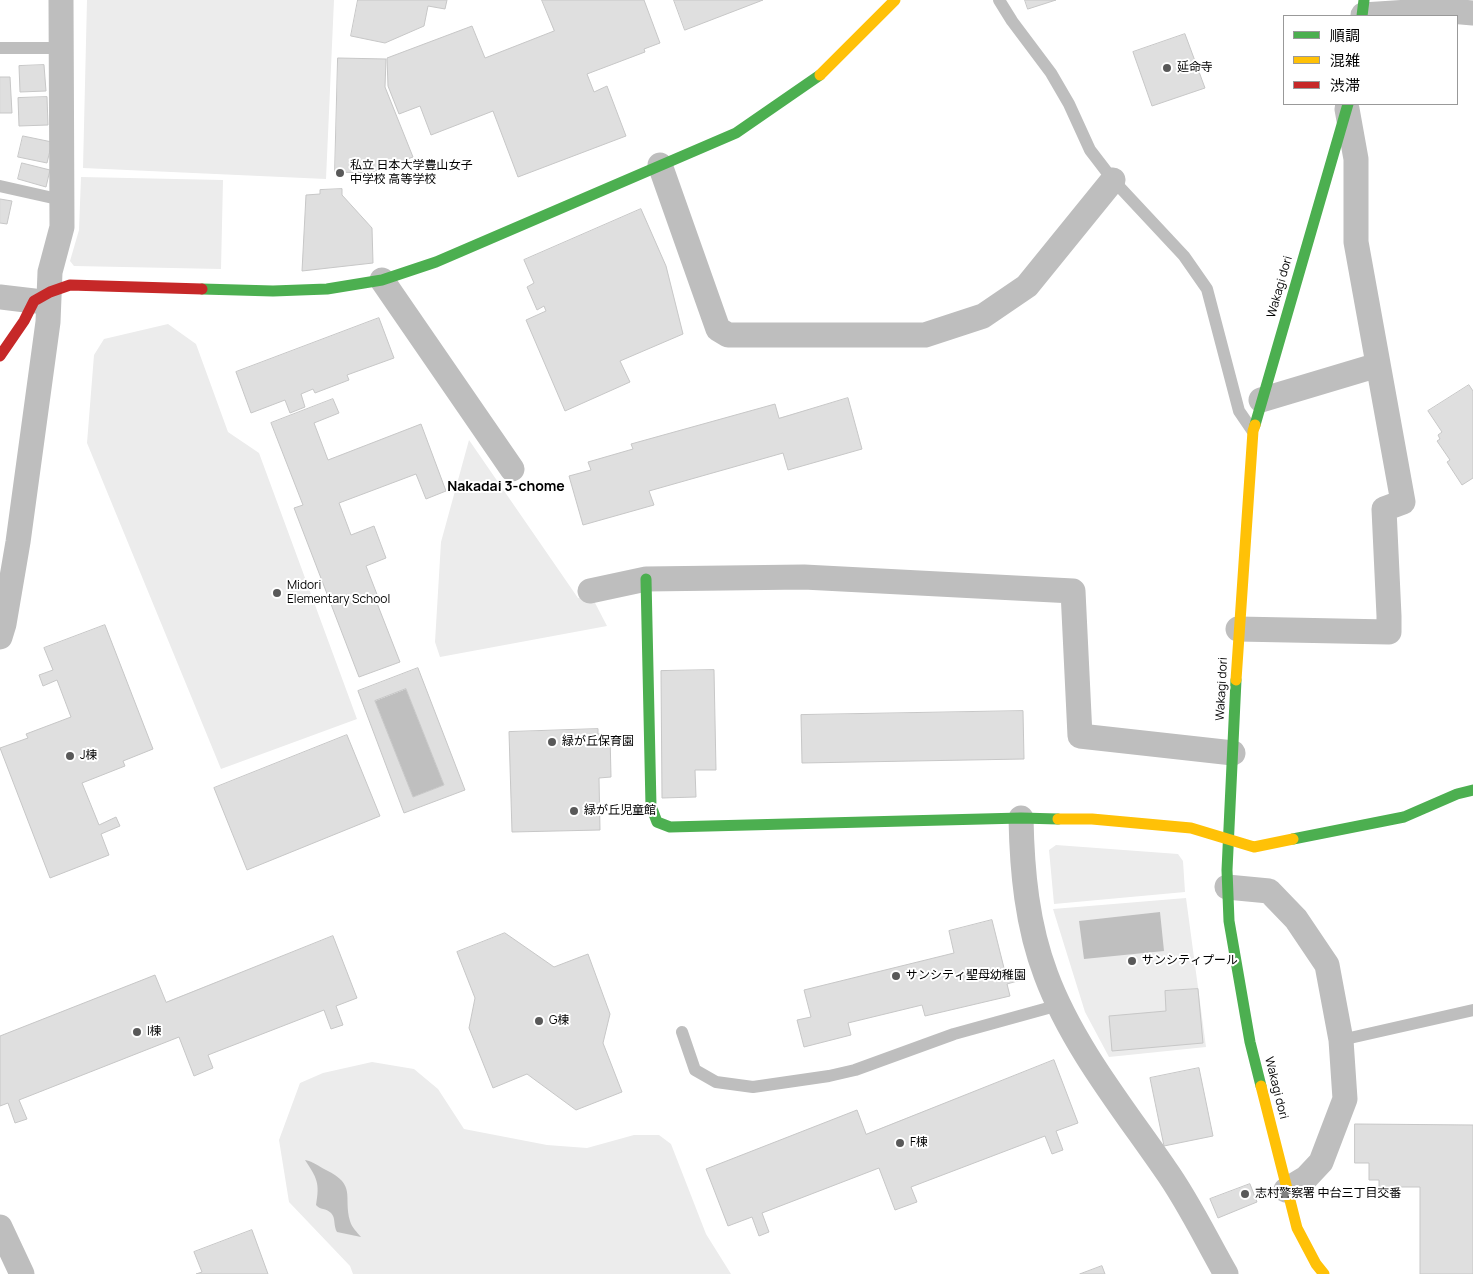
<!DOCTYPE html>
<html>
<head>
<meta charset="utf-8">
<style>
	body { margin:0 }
	#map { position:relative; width:1473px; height:1274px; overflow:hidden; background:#fff; font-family:Manrope,"Noto Sans JP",sans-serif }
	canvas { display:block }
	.legend { position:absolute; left:1283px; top:15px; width:175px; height:90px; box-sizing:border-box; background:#fff; border:1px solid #999; margin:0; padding:6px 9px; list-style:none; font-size:15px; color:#000 }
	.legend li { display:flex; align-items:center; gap:10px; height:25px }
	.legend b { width:25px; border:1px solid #999 }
</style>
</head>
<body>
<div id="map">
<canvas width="1473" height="1274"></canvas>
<ul class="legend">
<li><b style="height:6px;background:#4caf50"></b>順調</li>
<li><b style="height:6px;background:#ffc107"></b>混雑</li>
<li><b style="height:6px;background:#c62828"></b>渋滞</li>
</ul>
</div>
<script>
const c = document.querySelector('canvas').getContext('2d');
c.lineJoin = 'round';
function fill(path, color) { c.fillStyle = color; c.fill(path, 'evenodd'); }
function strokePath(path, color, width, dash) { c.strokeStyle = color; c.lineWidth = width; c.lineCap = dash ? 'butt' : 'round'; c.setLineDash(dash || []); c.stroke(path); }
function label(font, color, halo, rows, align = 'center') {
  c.font = font + ' Manrope,"Noto Sans JP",sans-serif'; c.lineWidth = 4; c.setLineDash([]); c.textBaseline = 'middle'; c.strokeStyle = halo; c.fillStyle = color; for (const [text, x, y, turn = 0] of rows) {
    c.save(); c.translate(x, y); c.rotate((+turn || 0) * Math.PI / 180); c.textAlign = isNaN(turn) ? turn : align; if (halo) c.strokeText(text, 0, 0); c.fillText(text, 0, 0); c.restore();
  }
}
const green = new Path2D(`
	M87,0H334L326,179L83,168Z
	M81,177L223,180L221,269L74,266L70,261L79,230Z
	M168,324L196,344L228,432L259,453L357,719L221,769L87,443L94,355L104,339Z
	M469,440L578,598L593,599L607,626L440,657L435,642L441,542Z
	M1056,845L1178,854L1183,861L1185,892L1054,904L1049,850Z
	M1186,898L1206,1047L1109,1057L1085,1012L1053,909Z
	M372,1062L414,1069L438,1089L464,1129L547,1145L587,1148L634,1135H659L671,1144L706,1234L731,1274H353L350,1266L289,1202L279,1140L300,1083L323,1073Z`);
const water = new Path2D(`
	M406,689L444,785L413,797L375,701Z
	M1160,912L1164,951L1084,959L1079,921Z
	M305,1160C314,1162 318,1166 326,1170C357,1185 343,1196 350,1221C352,1228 357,1232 361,1237L337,1232C333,1225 336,1218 331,1213C326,1208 320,1210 316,1205C320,1183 317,1178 305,1160Z`);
const building = new Path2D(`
	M358,0H447L445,9L428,6L424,26L385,43L351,36Z
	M542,0H644L660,43L644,49L645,52L587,74L594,92L607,86L626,136L518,177L493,111L431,135L420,106L399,114L388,86L387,58L472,26L485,58L554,31Z
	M674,0H763L685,30Z
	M1025,0H1056L1028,9Z
	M1185,34L1205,88L1152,106L1133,52Z
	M338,58L386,59L385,87L413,157L370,173L335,172Z
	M44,65L46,91L20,92L19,66Z
	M0,77H10L12,113H0Z
	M47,97L48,125L19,126L18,98Z
	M23,136L52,142L47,163L18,157Z
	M22,163L50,170L46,187L18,179Z
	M342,189V195L372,228L373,263L302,271L306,195L320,194V190Z
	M0,199L12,201L7,224L0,223Z
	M641,209L666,266L683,334L620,361L630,382L565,411L526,320L546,311L544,306L537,310L527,287L534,283L524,260Z
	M379,318L394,358L347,375L349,380L315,393L313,389L301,394L305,407L290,413L285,400L251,413L236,372Z
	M1469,385L1473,391V478L1462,485L1447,462L1450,460L1437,441L1440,439L1438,435L1442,432L1428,411Z
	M848,398L862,449L788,470L783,453L649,491L654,505L583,525L569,476L591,470L588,462L633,449L631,444L775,404L779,418Z
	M333,399L339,413L314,423L328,460L421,424L446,491L426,499L416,474L339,503L351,535L374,526L386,558L366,566L378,597L375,598L400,662L359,677L294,508L303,505L271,423Z
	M105,625L153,749L123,761L125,766L82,783L99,825L116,817L120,826L101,834L109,855L50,878L0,748L28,738L26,734L71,717L57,680L43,686L39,675L53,670L44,648Z
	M418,668L465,790L404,813L358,691ZM406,689L444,785L413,797L375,701Z
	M714,670L716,770H695L696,797L662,798L661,671Z
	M1023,711L1024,759L802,763L801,715Z
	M598,729V734H610L611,777L599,778L600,830L512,832L509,732Z
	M347,735L380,816L247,870L214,788Z
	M992,920L1005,972L1018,969L1021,980L1007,984L1010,996L925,1016L922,1005L848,1023L851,1035L804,1047L797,1020L811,1017L804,990L954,953L949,931Z
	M505,933L554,967L588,954L610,1014L603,1043L622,1092L576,1110L527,1074L493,1088L469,1028L475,998L457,952Z
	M333,936L357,998L336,1006L343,1025L331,1029L324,1010L208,1055L213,1068L194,1076L179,1037L19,1100L27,1119L15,1123L8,1103L0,1106V1036L155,975L166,1002Z
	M1198,989L1203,1043L1112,1051L1109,1016L1166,1011L1165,991Z
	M1054,1060L1078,1123L1056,1131L1063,1150L1052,1154L1045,1136L911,1187L917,1202L895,1210L879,1168L762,1213L769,1232L759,1236L752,1217L728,1226L706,1169L857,1110L866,1134Z
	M1199,1068L1213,1136L1164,1146L1150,1078Z
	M1355,1124L1473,1125V1274H1420V1187H1379V1180H1369V1163H1355Z
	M1250,1184L1257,1202L1218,1218L1210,1199Z
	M252,1230L268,1274H196L202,1272L194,1252Z
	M1102,1266L1105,1274H1080Z`);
const lane = new Path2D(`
	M999,0L1012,21L1051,73L1069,104L1090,150L1113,180L1184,256L1207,289L1239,411L1252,430
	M0,48H61
	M0,186L62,200
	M682,1032L695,1070L716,1082L753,1087L829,1076L855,1070L954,1034L1059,1005
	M1341,1040L1473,1010`);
const street = new Path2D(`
	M1363,15L1439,10L1473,13
	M660,165L718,329L728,335H925L983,316L1027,286L1113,180
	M382,280L512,469
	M0,297L34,301
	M1261,400L1378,365
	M590,591L646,579L804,577L1073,591L1080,736L1233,753
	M1238,629L1389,632V616L1384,509L1403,502L1356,242V159L1347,109
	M0,637L4,624L18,542L48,322L50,272L62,227L61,0
	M1021,818C1022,871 1027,925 1046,975C1072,1045 1123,1108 1165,1169C1188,1201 1206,1239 1226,1274
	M1227,887L1269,891L1296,919L1327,965L1341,1040L1345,1099L1321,1162L1306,1178L1286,1190
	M0,1227L22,1274`);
const fast = new Path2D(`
	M1362,16L1364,0
	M202,289L273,291L327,289L382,280L436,262L736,133L820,75
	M1255,425L1348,104
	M646,579L651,806L657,822L670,827L1021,818L1058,819
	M1236,680L1227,870L1229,921L1250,1042L1261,1086
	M1293,839L1404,817L1457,794L1473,790`);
const slow = new Path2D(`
	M820,75L895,0
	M1236,680L1253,431L1255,425
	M1058,819H1092L1191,828L1254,847L1293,839
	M1261,1086L1297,1228L1316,1264L1324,1274`);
const jam = new Path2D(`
	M0,356L24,321L34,301L50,292L70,285L202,289`);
const markers = [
	[1167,68,5,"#595959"],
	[340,173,5,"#595959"],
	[277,593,5,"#595959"],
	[552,742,5,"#595959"],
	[70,756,5,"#595959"],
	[574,811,5,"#595959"],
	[1132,961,5,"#595959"],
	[896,976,5,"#595959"],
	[539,1021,5,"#595959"],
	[137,1032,5,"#595959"],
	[900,1143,5,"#595959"],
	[1245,1194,5,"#595959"]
];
const poiNames = [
	["延命寺",1177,68],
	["私立 日本大学豊山女子",350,166],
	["中学校 高等学校",350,180],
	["Midori",287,586],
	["Elementary School",287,600],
	["緑が丘保育園",562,742],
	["J棟",80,756],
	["緑が丘児童館",584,811],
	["サンシティプール",1142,961],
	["サンシティ聖母幼稚園",906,976],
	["G棟",549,1021],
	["I棟",147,1032],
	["F棟",910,1143],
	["志村警察署 中台三丁目交番",1255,1194]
];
const streetNames = [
	["Wakagi dori",1280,287,-74],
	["Wakagi dori",1222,689,-87],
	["Wakagi dori",1276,1088,76]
];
const neighbourhoodNames = [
	["Nakadai 3-chome",506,487]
];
fill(green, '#ececec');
fill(water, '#bfbfbf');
fill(building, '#dfdfdf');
strokePath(building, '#c7c7c7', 1);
strokePath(lane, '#bebebe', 12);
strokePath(street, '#bebebe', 25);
strokePath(fast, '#4caf50', 11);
strokePath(slow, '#ffc107', 11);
strokePath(jam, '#c62828', 11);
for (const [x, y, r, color] of markers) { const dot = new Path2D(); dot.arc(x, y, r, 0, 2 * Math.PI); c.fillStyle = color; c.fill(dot); strokePath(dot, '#fff', 2); }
label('12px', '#000', '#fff', poiNames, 'left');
label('12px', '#000', '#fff', streetNames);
label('bold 14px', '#000', '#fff', neighbourhoodNames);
</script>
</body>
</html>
